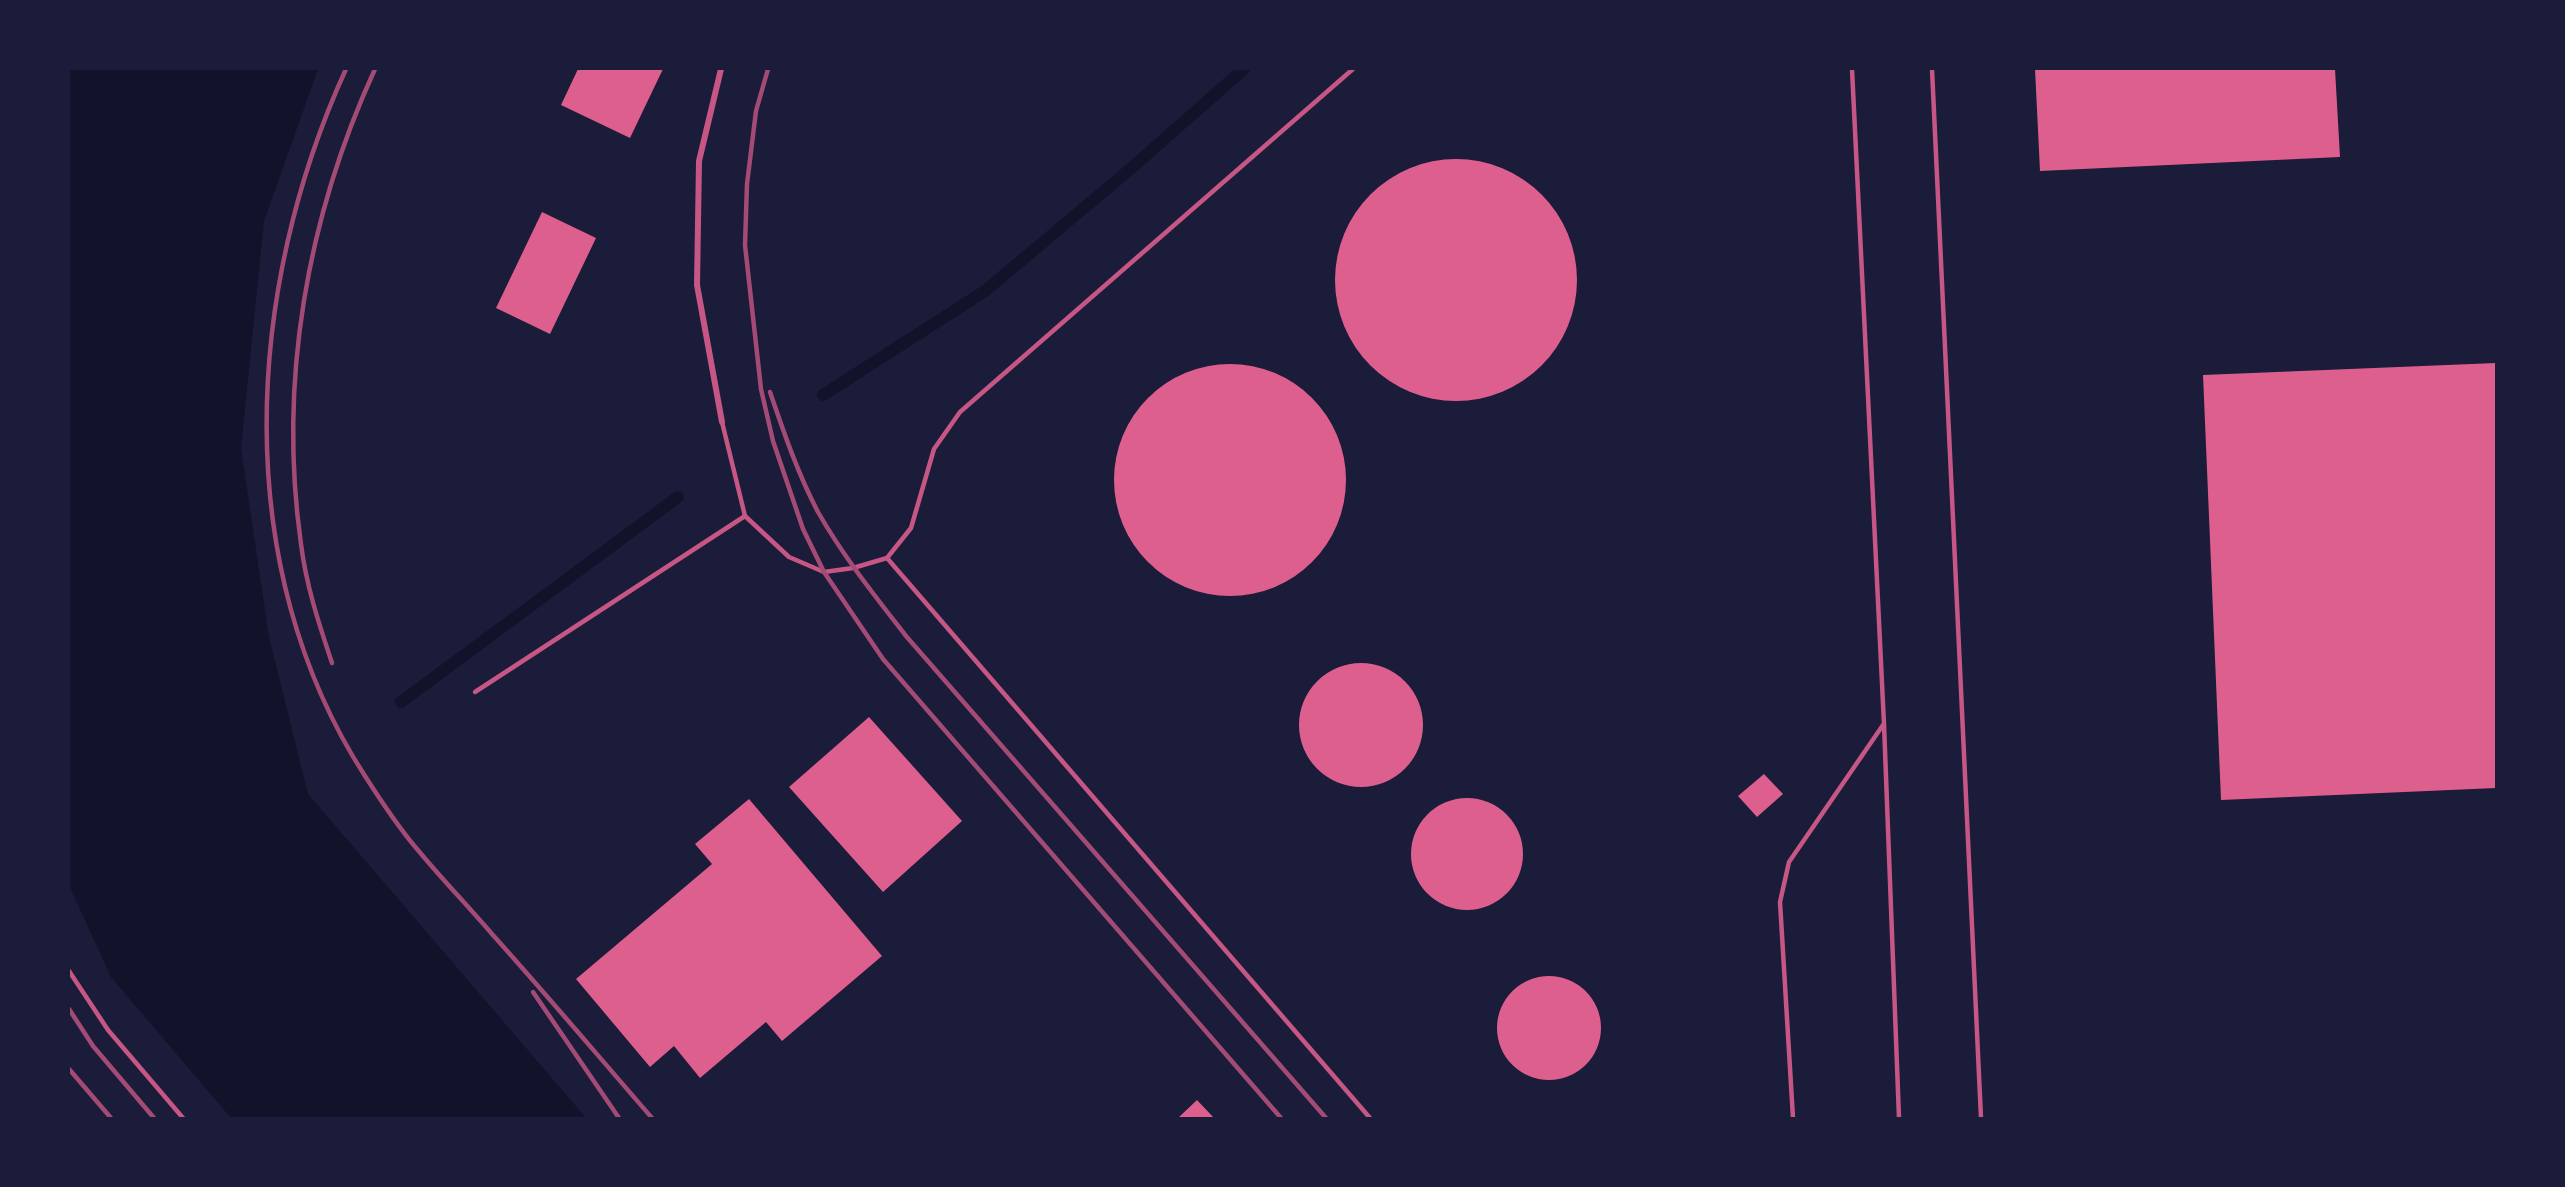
<!DOCTYPE html>
<html>
<head>
<meta charset="utf-8">
<style>
	body { margin:0 }
	#map { position:relative; width:2565px; height:1187px; overflow:hidden; background:#1b1b3a; font-family:"Open Sans",sans-serif }
	canvas { display:block }
	.frame { position:absolute; inset:0; border:70px solid #1b1b3a; pointer-events:none }
</style>
</head>
<body>
<div id="map">
<canvas width="2565" height="1187"></canvas>
<div class="frame"></div>
</div>
<script>
const c = document.querySelector('canvas').getContext('2d');
c.lineJoin = 'round';
function fill(path, color) { c.fillStyle = color; c.fill(path, 'evenodd'); }
function strokePath(path, color, width, dash) { c.strokeStyle = color; c.lineWidth = width; c.lineCap = dash ? 'butt' : 'round'; c.setLineDash(dash || []); c.stroke(path); }
const water = new Path2D(`
	M69,69H318L264,221L241,448L269,637L308,794L586,1118H231L111,977L69,885Z`);
const stream = new Path2D(`
	M823,395L985,291L1128,171L1244,69
	M401,702L678,497`);
const building = new Path2D(`
	M578,69H663L630,138L561,105Z
	M2035,69H2335L2340,157L2040,171Z
	M1335 280a121 121 0 1 1 242 0a121 121 0 1 1-242 0Z
	M542,212L596,238L550,334L496,308Z
	M2496,363V788L2221,800L2203,375Z
	M1114 480a116 116 0 1 1 232 0a116 116 0 1 1-232 0Z
	M1299 725a62 62 0 1 1 124 0a62 62 0 1 1-124 0Z
	M869,717L962,821L883,892L789,787Z
	M1764,774L1783,794L1757,817L1738,796Z
	M1411 854a56 56 0 1 1 112 0a56 56 0 1 1-112 0Z
	M749,799L882,956L782,1041L766,1022L700,1078L674,1046L650,1067L576,979L712,864L695,844Z
	M1497 1028a52 52 0 1 1 104 0a52 52 0 1 1-104 0Z
	M1197,1100L1214,1118H1178Z`);
const service = new Path2D(`
	M1852,69L1884,724L1899,1118
	M1932,69L1981,1118
	M745,516L789,557L824,572L853,568L887,558L911,528L934,449L960,412L1353,69
	M887,558L1370,1118
	M475,692L745,516L722,422
	M69,971L108,1030L183,1118
	M1793,1118L1780,902L1789,862L1883,725`);
const minor = new Path2D(`
	M721,69L699,161L697,285L722,422`);
const rail = new Path2D(`
	M346,69C245,290 229,566 365,776C381,801 398,827 417,849C441,878 467,905 492,934C546,994 599,1057 652,1118
	M768,69L756,111L747,184L745,245L761,389L773,441L803,529L824,572L883,659L1281,1118
	M770,392C784,433 798,474 818,512C843,556 875,596 906,636L1326,1118
	M332,663C319,624 306,585 301,544C278,382 307,217 375,69
	M533,992L619,1118
	M69,1009L93,1046L154,1118
	M69,1069L111,1118`);
fill(water, '#12122b');
strokePath(stream, '#12122b', 12);
fill(building, '#dd5f8e');
strokePath(service, '#c65784', 4.5);
strokePath(minor, '#c65784', 6);
strokePath(rail, '#a44b75', 4.5);
</script>
</body>
</html>
